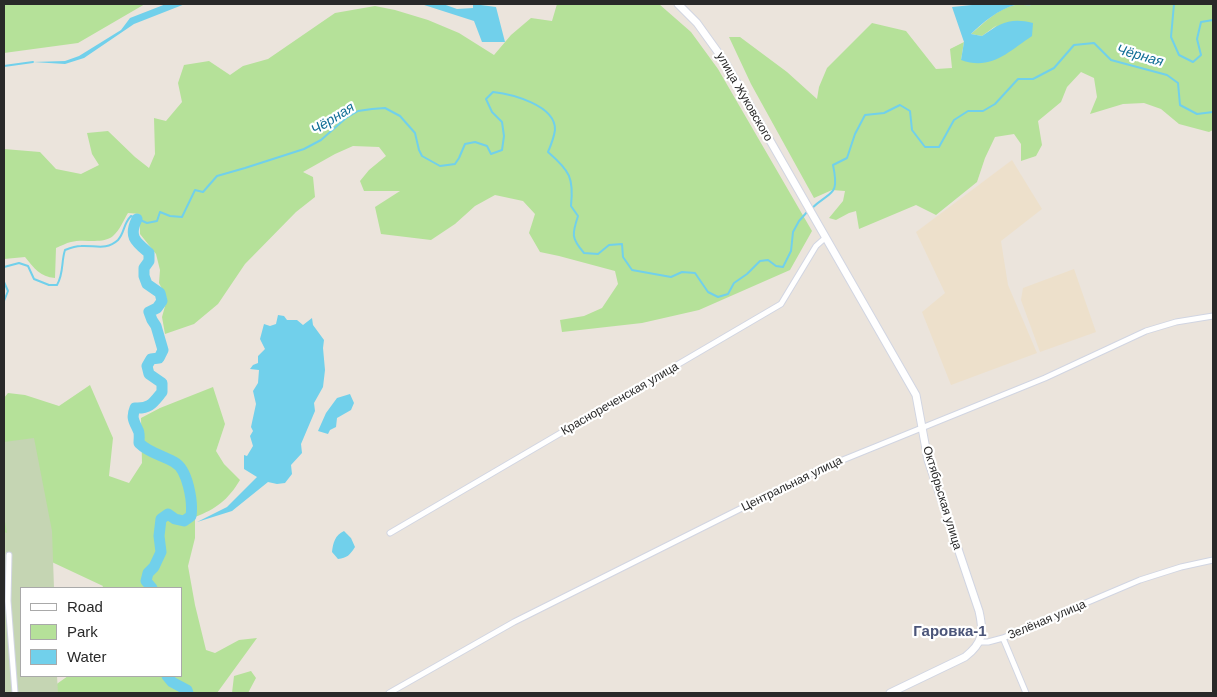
<!DOCTYPE html>
<html>
<head>
<meta charset="utf-8">
<style>
	body { margin:0 }
	#map { position:relative; width:1217px; height:697px; overflow:hidden; background:#ebe4dc; font-family:Helvetica,sans-serif }
	canvas { display:block }
	.frame { position:absolute; inset:0; border:5px solid #292929; pointer-events:none }
	.legend { position:absolute; left:20px; top:587px; width:162px; height:90px; box-sizing:border-box; background:#fff; border:1px solid #a9a9a9; margin:0; padding:6px 9px; list-style:none; font-size:15px; color:#292929 }
	.legend li { display:flex; align-items:center; gap:10px; height:25px }
	.legend b { width:25px; border:1px solid #a9a9a9 }
</style>
</head>
<body>
<div id="map">
<canvas width="1217" height="697"></canvas>
<div class="frame"></div>
<ul class="legend">
<li><b style="height:6px;background:#fff"></b>Road</li>
<li><b style="height:14px;background:#b5e199"></b>Park</li>
<li><b style="height:14px;background:#71d0eb"></b>Water</li>
</ul>
</div>
<script>
const c = document.querySelector('canvas').getContext('2d');
c.lineJoin = 'round';
function fill(path, color) { c.fillStyle = color; c.fill(path, 'evenodd'); }
function strokePath(path, color, width, dash) { c.strokeStyle = color; c.lineWidth = width; c.lineCap = dash ? 'butt' : 'round'; c.setLineDash(dash || []); c.stroke(path); }
function label(font, color, halo, rows, align = 'center') {
  c.font = font + ' Helvetica,sans-serif'; c.lineWidth = 4.5; c.setLineDash([]); c.textBaseline = 'middle'; c.strokeStyle = halo; c.fillStyle = color; for (const [text, x, y, turn = 0] of rows) {
    c.save(); c.translate(x, y); c.rotate((+turn || 0) * Math.PI / 180); c.textAlign = isNaN(turn) ? turn : align; if (halo) c.strokeText(text, 0, 0); c.fillText(text, 0, 0); c.restore();
  }
}
const education = new Path2D(`
	M1012,160L1042,209L1001,241L1008,285L1037,353L951,385L922,312L945,293L916,232Z
	M1074,269L1096,332L1040,352L1021,300L1023,288Z`);
const green = new Path2D(`
	M4,4H145L78,43L4,53Z
	M557,4H659L691,32L718,69L812,231L790,270L699,310L642,323L562,332L560,320L584,316L602,308L618,284L615,271L559,256L540,252L529,233L535,214L523,201L495,195L475,206L455,224L431,240L381,234L375,207L400,191H364L360,181L369,170L386,156L379,147L353,146L335,154L303,172L313,177L315,197L296,212L245,264L218,304L194,324L165,334L162,317L167,299L159,283L160,270L156,254L140,234V214L128,213C123,221 120,230 113,236C102,245 84,238 71,242C66,243 61,246 56,248L55,278C40,277 34,268 25,257L4,259V149L40,152L56,169L81,174L99,165L92,154L87,133L108,131L135,157L149,168L155,154L154,118L166,121L182,102L178,83L184,65L209,61L230,75L243,66L268,59L335,13L375,6L395,10L428,20L459,33L494,55L511,35L531,18L552,21Z
	M1035,4H1213V130L1209,132L1179,124L1161,109L1144,103L1123,104L1090,114L1097,97L1094,78L1081,72L1067,87L1061,102L1038,121L1042,145L1036,156L1021,161V144L1014,134L995,137L985,158L977,182L936,215L916,205L859,229L856,211L849,213L836,220L829,218L843,201L845,191L832,190L814,198L751,84L729,37H740L787,72L817,99L819,87L827,68L872,23L906,31L936,69L952,68L950,49L964,42L961,60L997,25L982,36L971,34C984,23 997,9 1015,5C1022,4 1028,7 1035,4Z
	M90,385L113,438L109,476L129,483L142,463L141,418L160,408L213,387L225,424L216,451L224,464L240,480C228,500 216,509 195,517V538L188,566L195,605L206,650L215,653L239,640L257,638L217,693H44L68,676H181V588H102L103,586L39,556L21,529L4,537V398L8,393L25,395L59,406Z
	M251,671L256,678L248,693H232L234,676Z`);
const cemetery = new Path2D(`
	M34,438L52,531L54,588H21V676H57L58,693H4V532L7,533L4,516V442Z`);
const water = new Path2D(`
	M166,4H185L134,24L84,58L65,64L33,62L65,61L79,56L121,30L130,18Z
	M421,4H443L457,9L473,8V4L496,7L505,42H482L474,21Z
	M982,4H1035C1028,7 1022,4 1015,5C999,9 982,23 971,34L982,36C1000,23 1011,17 1033,23L1032,36C1008,52 991,71 961,60L964,42L952,7Z
	M278,315L284,316L287,320H297L303,325L312,318L313,325L324,340L323,348L325,370L323,387L314,403L315,411L301,444L302,453L291,465L292,474L285,483L277,484L268,482L232,511L197,522L227,507L257,477L244,469V455L247,456L253,446L250,436L253,431L251,427L256,404L253,391L258,383L259,370L250,369L253,365L258,363V356L265,349L260,339L264,324L270,326L276,324Z
	M350,394L354,403L351,410L337,418L336,427L330,430L328,434L318,431L326,413L337,398Z
	M344,531L351,538L355,547C350,555 347,558 338,559L332,552C333,543 335,535 344,531Z`);
const stream = new Path2D(`
	M1174,4L1171,37L1179,55L1193,62L1201,55L1197,39L1201,22L1213,20
	M4,66L33,62
	M811,209C830,190 840,198 833,165L847,158L855,134L865,115L884,113L900,105L910,111L912,130L925,147H939L954,120L968,111H983L995,104L1018,79H1033L1054,68L1074,45L1094,43L1111,60L1167,75L1178,83L1180,105L1197,114L1213,112
	M4,267L19,263L28,266L34,279L49,285H57C64,273 61,262 65,250C70,248 76,246 81,246C95,245 106,251 118,240C125,232 123,224 131,216L147,223L157,221L160,212L170,216L182,217L195,190L203,192L217,176L245,168L304,149L321,140L346,118L358,111L372,109L385,108L400,116L415,133L419,150L422,156L440,166L455,164L459,158L465,144L475,142L487,146L491,154L502,150L504,136L502,122L492,112L486,99L493,92C511,94 556,105 555,130C554,137 551,145 548,152C570,171 574,178 571,206L578,216C572,234 571,238 584,253L598,254L609,245L622,244L623,257L632,270L671,277L682,272L695,273L708,292L718,297L728,294L734,283L747,274L760,261L768,260L776,266L783,267L791,251L793,232L799,221L807,212
	M4,282L8,291L4,301`);
const river = new Path2D(`
	M137,219C128,237 136,242 149,253V261L144,268V276L147,284L160,293L162,301L157,308L149,312L152,320L156,326L163,350L159,358L151,359L147,366L149,374L162,383V392C153,403 150,409 135,408C131,418 134,421 138,430C140,433 139,439 139,443C149,453 162,455 174,462C188,469 193,502 191,516L184,521L175,519L168,514L161,519L159,536L161,552L154,567L148,573L146,581L152,588
	M167,676L172,682L187,690L188,693`);
const minor = new Path2D(`
	M390,533L781,304L816,246L825,238
	M9,555L8,601L15,693
	M1003,638L1026,693
	M980,642H988L1003,638L1140,580L1181,567L1213,560
	M389,693L514,622L818,470L1045,378L1146,331L1176,322L1213,316`);
const secondary = new Path2D(`
	M678,4L697,23L725,62L916,395L928,460L979,611C984,633 983,643 965,657L890,693`);
const streetNames = [
	["улица Жуковского",744,97,60],
	["Краснореченская улица",620,399,-30],
	["Центральная улица",792,484,-26],
	["Октябрьская улица",942,498,73],
	["Зелёная улица",1047,620,-23]
];
const waterNames = [
	["Чёрная",1140,56,16],
	["Чёрная",333,119,-32]
];
const quarterNames = [
	["Гаровка-1",950,632]
];
fill(education, '#ede0cb');
fill(green, '#b5e199');
fill(cemetery, '#c5d5b3');
fill(water, '#71d0eb');
strokePath(stream, '#71d0eb', 2);
strokePath(river, '#71d0eb', 11);
strokePath(minor, '#d1d5e2', 7);
strokePath(secondary, '#d1d5e2', 9);
strokePath(minor, '#fff', 5);
strokePath(secondary, '#fff', 7);
label('12px', '#292929', '#fff', streetNames);
label('italic 14px', '#116e96', '#fff', waterNames);
label('bold 15px', '#4b5579', '#fff', quarterNames);
</script>
</body>
</html>
